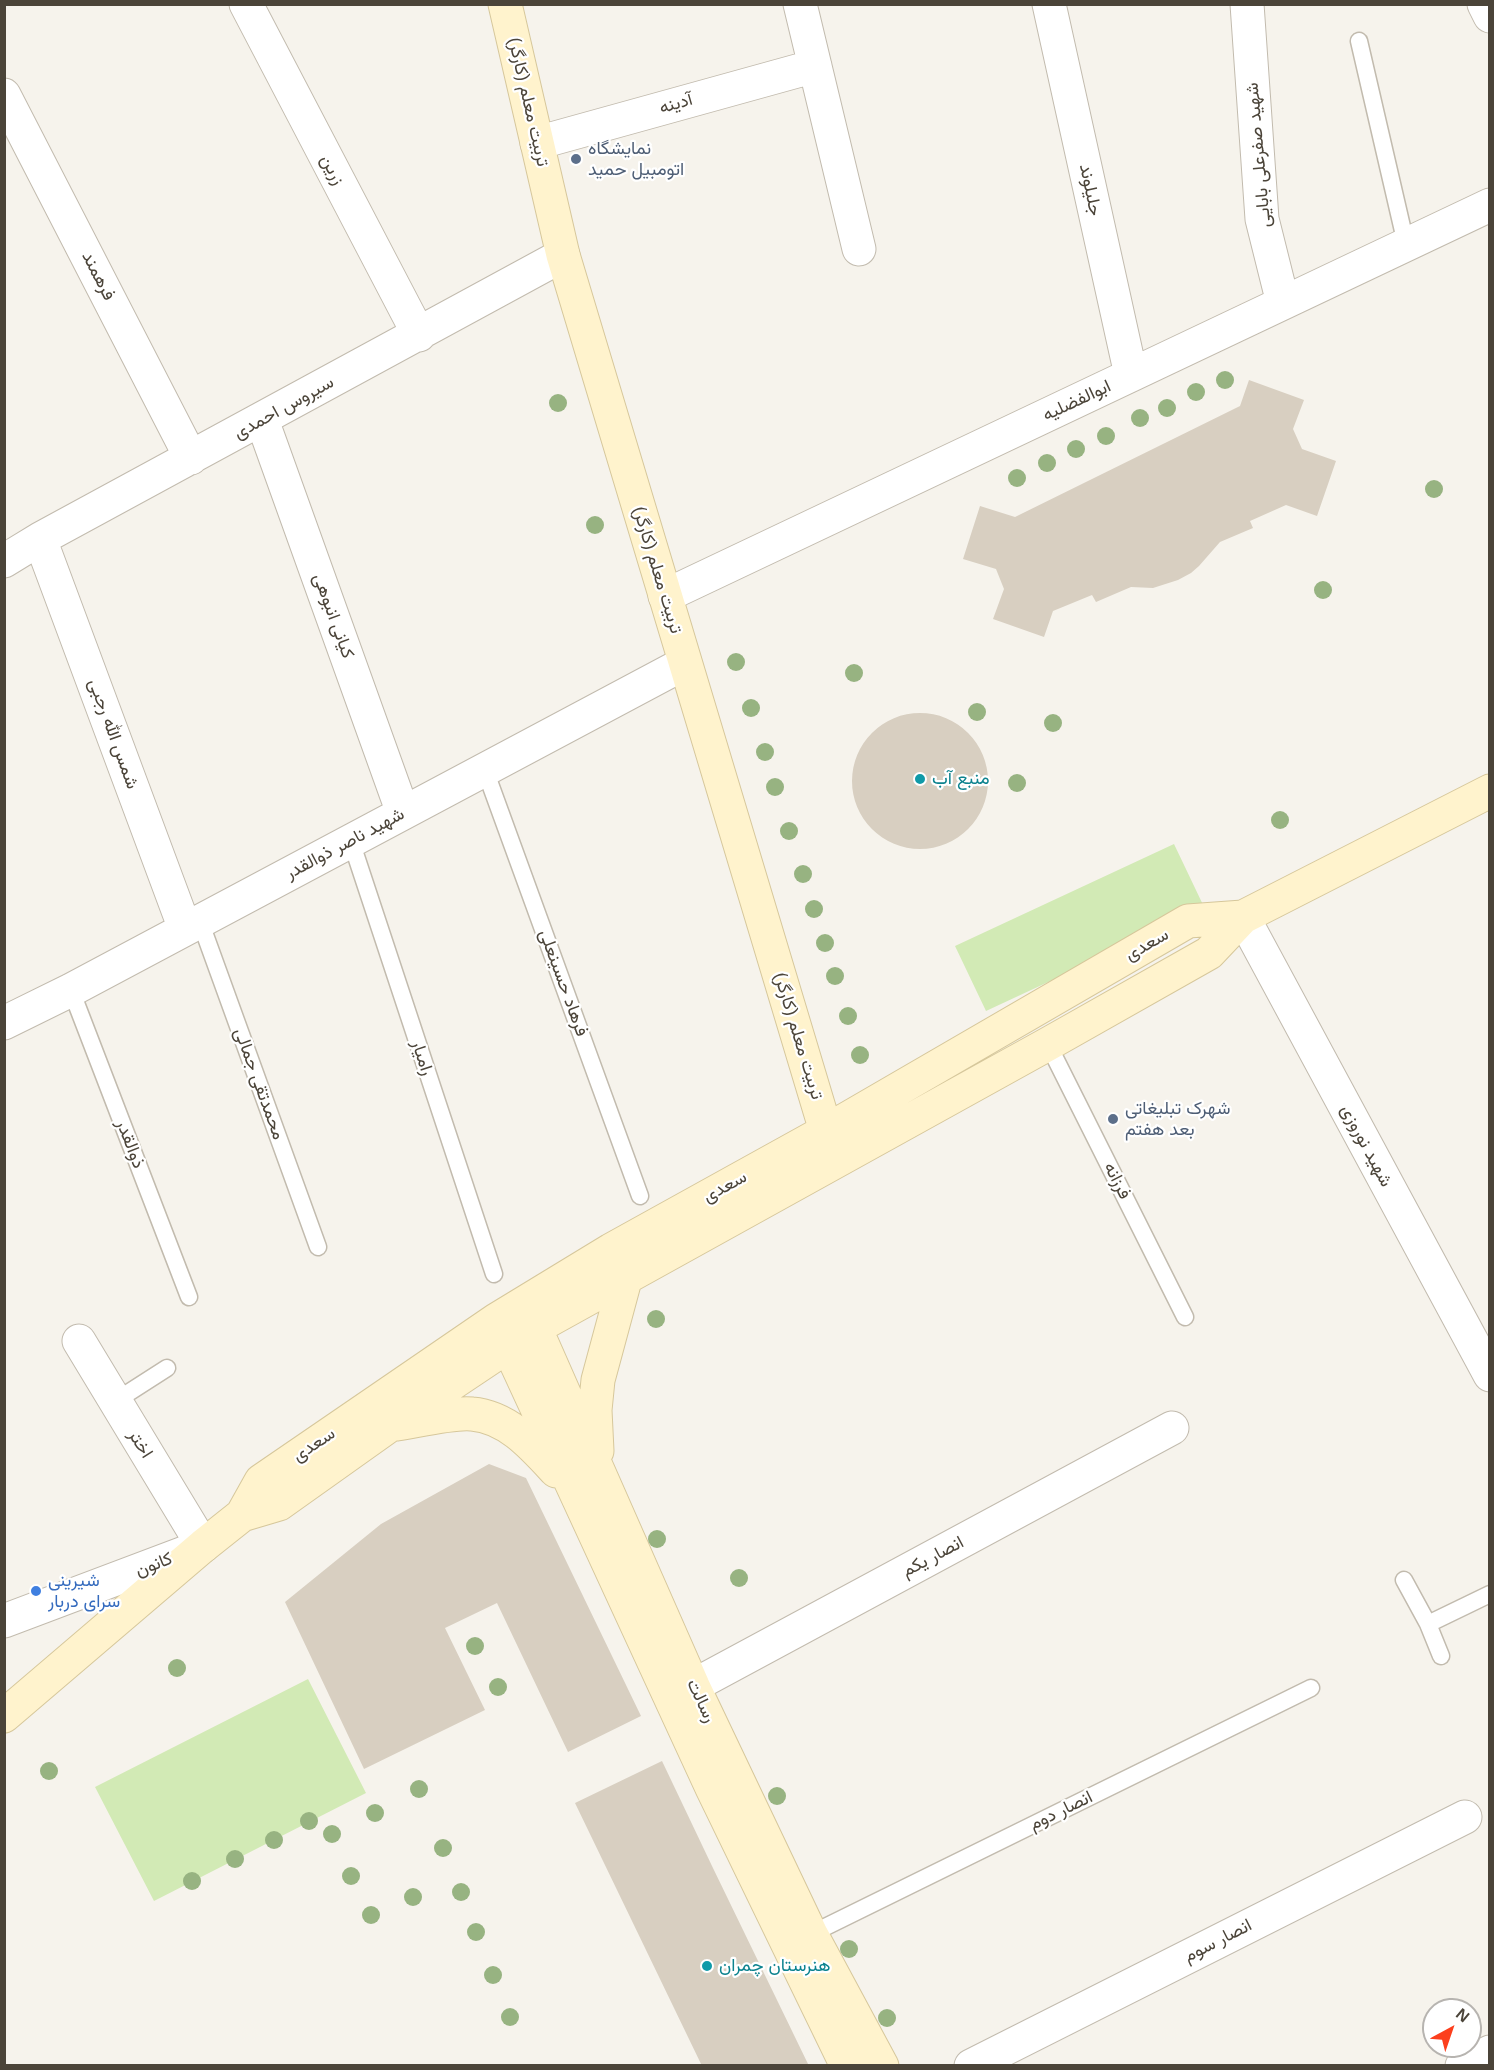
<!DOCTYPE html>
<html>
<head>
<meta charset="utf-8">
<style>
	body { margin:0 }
	#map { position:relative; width:1494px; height:2070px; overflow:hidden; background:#f6f3ec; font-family:Helvetica,sans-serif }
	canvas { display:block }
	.frame { position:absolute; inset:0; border:6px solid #4b4439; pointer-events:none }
	.north { position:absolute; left:1422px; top:1998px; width:60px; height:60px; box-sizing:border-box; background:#fff; border:2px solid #b7b4b0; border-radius:50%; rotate:40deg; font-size:16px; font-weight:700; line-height:24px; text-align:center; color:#4b4439 }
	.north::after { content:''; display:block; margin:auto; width:21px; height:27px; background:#fc3f1d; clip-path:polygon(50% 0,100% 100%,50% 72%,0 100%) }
</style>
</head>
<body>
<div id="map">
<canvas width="1494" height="2070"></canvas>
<div class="frame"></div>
<div class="north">N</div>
</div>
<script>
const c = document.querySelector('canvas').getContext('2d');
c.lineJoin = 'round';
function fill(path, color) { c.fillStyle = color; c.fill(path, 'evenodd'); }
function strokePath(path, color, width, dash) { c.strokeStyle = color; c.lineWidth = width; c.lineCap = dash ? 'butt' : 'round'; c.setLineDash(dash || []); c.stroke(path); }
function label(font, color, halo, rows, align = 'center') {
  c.font = font + ' Helvetica,Vazirmatn,sans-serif'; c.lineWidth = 4.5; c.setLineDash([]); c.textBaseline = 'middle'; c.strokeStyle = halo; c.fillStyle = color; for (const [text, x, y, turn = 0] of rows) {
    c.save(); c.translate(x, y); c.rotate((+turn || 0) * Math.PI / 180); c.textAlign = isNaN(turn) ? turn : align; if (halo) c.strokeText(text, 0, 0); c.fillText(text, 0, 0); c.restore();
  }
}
const green = new Path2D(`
	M1174,844L1205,909L986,1011L955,946Z
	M308,1679L366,1793L154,1901L95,1787Z`);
const building = new Path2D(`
	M1249,380L1304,400L1293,429L1302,449L1336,461L1317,516L1286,505L1250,521L1253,528L1220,542L1199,566L1191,573L1178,580L1153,588L1131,587L1096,602L1092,595L1053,611L1044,637L993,619L1004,589L996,569L963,559L980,506L1015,517L1240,406Z
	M852 781a68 68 0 1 1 136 0a68 68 0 1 1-136 0Z
	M489,1464L526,1478L641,1716L568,1752L497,1603L445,1628L485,1710L364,1769L285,1602L381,1524Z
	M662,1761L712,1866L809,2066H702L575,1803Z`);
const lane = new Path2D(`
	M1359,41L1406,244
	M485,770L640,1196
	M351,841L494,1274
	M200,921L318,1247
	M71,990L189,1297
	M1048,1044L1185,1317
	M114,1402L167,1368
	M1404,1580L1428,1624L1490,1594
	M1428,1624L1441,1656
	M811,1934L1311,1688`);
const street = new Path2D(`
	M246,4L419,335
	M800,4L859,249
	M1049,4L1131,375
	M1247,4L1262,219L1283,303
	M1484,4L1490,16
	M4,95L191,458
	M537,143L815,66
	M262,420L403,813
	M40,539L185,929
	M4,561L40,539L563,255
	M665,596L1490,205
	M1243,917L1490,1375
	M4,1023L71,990L685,663
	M4,1621L203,1546L79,1341
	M693,1686L1172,1428
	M971,2066L1465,1817
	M1462,2066L1490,2052`);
const secondary = new Path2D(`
	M505,4L563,255L826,1131
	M526,1307L693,1686L811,1934L882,2066
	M499,1326L712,1788L847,2066
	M397,1424C417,1421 454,1412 472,1414C508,1417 533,1446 556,1471
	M597,1451L595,1410L598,1380L625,1280
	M242,1515L261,1481L496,1320L611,1250L826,1131L1188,921L1243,917
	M4,1716L203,1546L242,1515L279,1504L390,1425L535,1328L1048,1044L1209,953L1243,917L1490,791`);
const trees = [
	[1225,380],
	[1196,392],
	[558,403],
	[1167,408],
	[1140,418],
	[1106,436],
	[1076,449],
	[1047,463],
	[1017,478],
	[1434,489],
	[595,525],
	[1323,590],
	[736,662],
	[854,673],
	[751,708],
	[977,712],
	[1053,723],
	[765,752],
	[1017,783],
	[775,787],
	[1280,820],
	[789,831],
	[803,874],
	[814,909],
	[825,943],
	[835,976],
	[848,1016],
	[860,1055],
	[656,1319],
	[657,1539],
	[739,1578],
	[475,1646],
	[177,1668],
	[498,1687],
	[49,1771],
	[419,1789],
	[777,1796],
	[375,1813],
	[309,1821],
	[332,1834],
	[274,1840],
	[443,1848],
	[235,1859],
	[351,1876],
	[192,1881],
	[461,1892],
	[413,1897],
	[371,1915],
	[476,1932],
	[849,1949],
	[493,1975],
	[510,2017],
	[887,2018]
];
const markers = [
	[576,159,6,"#5c6f8a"],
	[920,779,6,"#0f9aa8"],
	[1113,1119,6,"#5c6f8a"],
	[36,1591,6,"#3f7fe0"],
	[707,1966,6,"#0f9aa8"]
];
const streetNames = [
	["تربیت معلم (کارگر)",528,102,77],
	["آدینه",676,104,-16],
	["شهید صفرعلی بابایی",1259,155,-95],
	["زرین",332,170,62],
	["جلیلوند",1090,190,78],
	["فرهمند",98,276,63],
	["ابوالفضلیه",1077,401,-25],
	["سیروس احمدی",284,408,-29],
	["تربیت معلم (کارگر)",657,570,73],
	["کیانی انبوهی",333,616,70],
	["شمس الله رجبی",113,734,70],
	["شهید ناصر ذوالقدر",345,844,-28],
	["سعدی",1147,945,-30],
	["فرهاد حسینعلی",563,983,70],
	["تربیت معلم (کارگر)",798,1036,73],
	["رامیار",422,1058,72],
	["محمدتقی جمالی",259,1084,70],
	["ذوالقدر",130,1144,69],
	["شهید نوروزی",1366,1146,62],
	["فرزانه",1117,1181,63],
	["سعدی",725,1187,-29],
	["اختر",140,1444,58],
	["سعدی",314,1445,-34],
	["انصار یکم",933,1557,-28],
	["کانون",154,1565,-21],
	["رسالت",701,1701,65],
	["انصار دوم",1061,1811,-26],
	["انصار سوم",1218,1941,-27]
];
const serviceNames = [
	["نمایشگاه",588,149],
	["اتومبیل حمید",588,170],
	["شهرک تبلیغاتی",1125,1109],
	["بعد هفتم",1125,1130]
];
const cultureNames = [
	["منبع آب",932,779],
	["هنرستان چمران",719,1966]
];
const shopNames = [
	["شیرینی",48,1581],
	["سرای دربار",48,1602]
];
fill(green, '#d2eab5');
fill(building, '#d8cfc1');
strokePath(lane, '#c2bbae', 19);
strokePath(street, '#c2bbae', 35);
strokePath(secondary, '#d6c79b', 35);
strokePath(lane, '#fff', 16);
strokePath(street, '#fff', 33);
strokePath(secondary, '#fff3cd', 33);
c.fillStyle = '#97b381';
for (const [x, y] of trees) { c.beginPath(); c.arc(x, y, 9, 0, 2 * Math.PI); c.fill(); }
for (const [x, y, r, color] of markers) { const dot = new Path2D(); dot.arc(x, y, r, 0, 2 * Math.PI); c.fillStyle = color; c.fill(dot); strokePath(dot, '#fff', 2); }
label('18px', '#4b4439', '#fff', streetNames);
label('18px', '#4e5e75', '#fff', serviceNames, 'left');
label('18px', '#0d838f', '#fff', cultureNames, 'left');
label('18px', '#366cbe', '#fff', shopNames, 'left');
</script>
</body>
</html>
